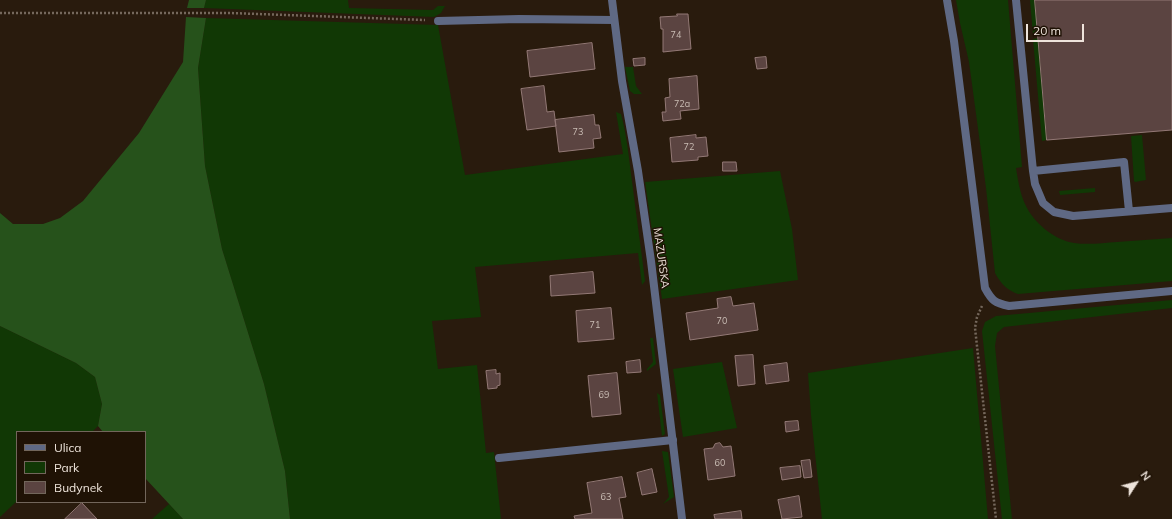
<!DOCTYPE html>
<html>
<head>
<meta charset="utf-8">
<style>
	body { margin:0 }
	#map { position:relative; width:1172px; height:519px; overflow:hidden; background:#291b0d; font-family:Mulish,sans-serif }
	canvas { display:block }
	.legend { position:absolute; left:16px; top:431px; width:130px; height:72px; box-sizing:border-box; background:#1f1205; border:1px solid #72665b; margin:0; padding:5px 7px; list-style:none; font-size:12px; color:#eee4db }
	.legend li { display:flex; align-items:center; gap:8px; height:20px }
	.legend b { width:20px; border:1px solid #72665b }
	.north { position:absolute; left:1116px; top:463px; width:40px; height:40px; -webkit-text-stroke:3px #1f1205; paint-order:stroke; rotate:54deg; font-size:11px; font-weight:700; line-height:16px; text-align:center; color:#eee4db }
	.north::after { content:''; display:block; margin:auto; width:14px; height:18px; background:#eee4db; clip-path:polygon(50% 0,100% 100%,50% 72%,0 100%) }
	.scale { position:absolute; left:1026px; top:24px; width:58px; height:18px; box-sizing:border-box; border:2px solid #eee4db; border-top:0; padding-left:5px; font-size:12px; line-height:14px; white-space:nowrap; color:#eee4db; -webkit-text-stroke:3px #1f1205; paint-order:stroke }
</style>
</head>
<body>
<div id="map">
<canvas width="1172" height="519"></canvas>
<ul class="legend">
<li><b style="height:5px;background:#5f6984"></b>Ulica</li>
<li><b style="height:11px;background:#113805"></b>Park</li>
<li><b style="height:11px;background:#5b4441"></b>Budynek</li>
</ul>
<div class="north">N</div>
<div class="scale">20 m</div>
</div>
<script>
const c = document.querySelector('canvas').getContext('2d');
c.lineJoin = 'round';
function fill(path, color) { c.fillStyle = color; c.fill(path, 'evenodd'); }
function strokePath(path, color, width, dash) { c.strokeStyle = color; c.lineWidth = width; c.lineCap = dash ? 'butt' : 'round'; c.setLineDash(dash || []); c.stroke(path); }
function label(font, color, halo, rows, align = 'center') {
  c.font = font + ' Mulish,sans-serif'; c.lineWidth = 3; c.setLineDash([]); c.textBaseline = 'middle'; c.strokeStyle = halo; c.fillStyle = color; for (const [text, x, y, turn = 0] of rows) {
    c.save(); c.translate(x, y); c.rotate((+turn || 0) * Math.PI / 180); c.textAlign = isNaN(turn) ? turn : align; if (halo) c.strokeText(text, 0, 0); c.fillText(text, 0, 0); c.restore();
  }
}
const green = new Path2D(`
	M206,0H348L349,8L433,10L438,6H445L441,13L434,17L204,8Z
	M956,0H1008L1022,167L1016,168C1018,180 1020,193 1025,204C1033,222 1054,240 1074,243C1088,245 1103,243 1117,242C1135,241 1154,239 1172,238V281L1018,294C1007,290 1001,284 995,273L986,188L969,62L960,23Z
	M1030,0H1035L1038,34L1033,35Z
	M206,18L438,25L465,175L623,154L616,112L621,114C627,136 629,159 632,181C636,214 641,248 645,281L642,285L638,253L475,267L481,317L432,321L438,369L477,365L486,453L494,452L501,519H290L285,471L264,384L222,249L205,166L198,68Z
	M1038,38L1047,140L1042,141L1033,39Z
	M625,67H633L636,86L642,94H634L630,91Z
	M1142,135L1146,180L1135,182L1134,181L1131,136Z
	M780,171L792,229L798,280L662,299L645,182Z
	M1095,188V192L1060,195L1059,191Z
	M1172,300V308L1004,327L997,333L995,346L1012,519H1002L982,331L985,322L996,316Z
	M0,326L76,363L95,377L102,404L98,426L92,432H17V501L0,517Z
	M650,338H653L656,364L647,371V369L653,362Z
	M973,348L988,519H822L811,415L808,373Z
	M722,362L737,428L683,437L673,369Z
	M657,393L660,395L665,434L662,436Z
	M662,451L668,452L674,497L663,504L669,497Z
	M169,504L183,519H152Z`);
const forest = new Path2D(`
	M189,0H206L204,8H187Z
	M186,17L206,18L198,68L205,166L222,249L264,384L285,471L290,519H183L145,478V432H103L98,426L102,404L95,377L76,363L0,326V213L13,224H43L60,218L83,201L139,133L183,62Z`);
const building = new Path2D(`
	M1035,0H1172V130L1047,140Z
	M677,14H688L691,49L663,52V29H661L660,17L677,16Z
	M592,43L595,69L530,77L527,51Z
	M766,57L767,68L757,69L755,58Z
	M645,58V65L634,66L633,59Z
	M697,76L699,109L680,111L681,119L663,121L662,112H666L665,98L670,97L669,79Z
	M544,86L547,112L554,111L556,126L527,130L521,89Z
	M594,115L595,125H599L601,138L593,139L594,148L559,152L555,120Z
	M696,135V138L706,137L708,156L698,157V160L672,162L670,138Z
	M723,162H736L737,171H723Z
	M593,272L595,293L551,296L550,276Z
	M731,297L733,306L754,303L758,330L690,340L686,313L718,308L717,299Z
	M611,308L614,339L578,342L576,311Z
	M753,355L755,384L738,386L735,356Z
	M640,360L641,372L627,373L626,362Z
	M787,363L789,381L766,384L764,366Z
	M496,370V374L500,373V385L497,386V388L488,389L486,371Z
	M617,373L621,414L592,417L588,376Z
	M798,421L799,430L786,432L785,422Z
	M720,443L723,447L731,446L735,476L708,480L704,449L713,448L715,444Z
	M810,460L812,477L804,478L801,461Z
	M800,466L801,477L782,480L780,468Z
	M652,469L657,492L642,495L637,473Z
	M622,477L626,497L619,498L623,519H575L574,516L592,513L587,483Z
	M799,496L802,517L782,519L778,500Z
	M82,503L97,519H65Z
	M741,511L742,519H715L714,515Z`);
const path = new Path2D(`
	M0,13H230L425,20
	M982,306L977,317L975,328L996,519`);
const lane = new Path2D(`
	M947,0L954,41L985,288C992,301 995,303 1009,306L1172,291
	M1016,0L1033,171L1035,184L1043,203L1054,212L1073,216L1172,208
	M438,21L519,19L614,20
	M1033,171L1124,162L1129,211
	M499,458L673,440`);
const street = new Path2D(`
	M612,0L622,81L638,171L651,261L682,519`);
const numberNames = [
	["74",676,35],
	["72a",682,104],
	["73",578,132],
	["72",689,147],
	["70",722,321],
	["71",595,325],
	["69",604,395],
	["60",720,463],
	["63",606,497]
];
const streetNames = [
	["MAZURSKA",661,258,82]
];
fill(green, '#113805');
fill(forest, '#26521b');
fill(building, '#5b4441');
strokePath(building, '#937976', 1);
strokePath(path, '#75685c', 2.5, [2, 2]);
strokePath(lane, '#5f6984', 8);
strokePath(street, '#5f6984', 8);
label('9px', '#c9bcb4', null, numberNames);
label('11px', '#eee4db', '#1f1205', streetNames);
</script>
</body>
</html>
